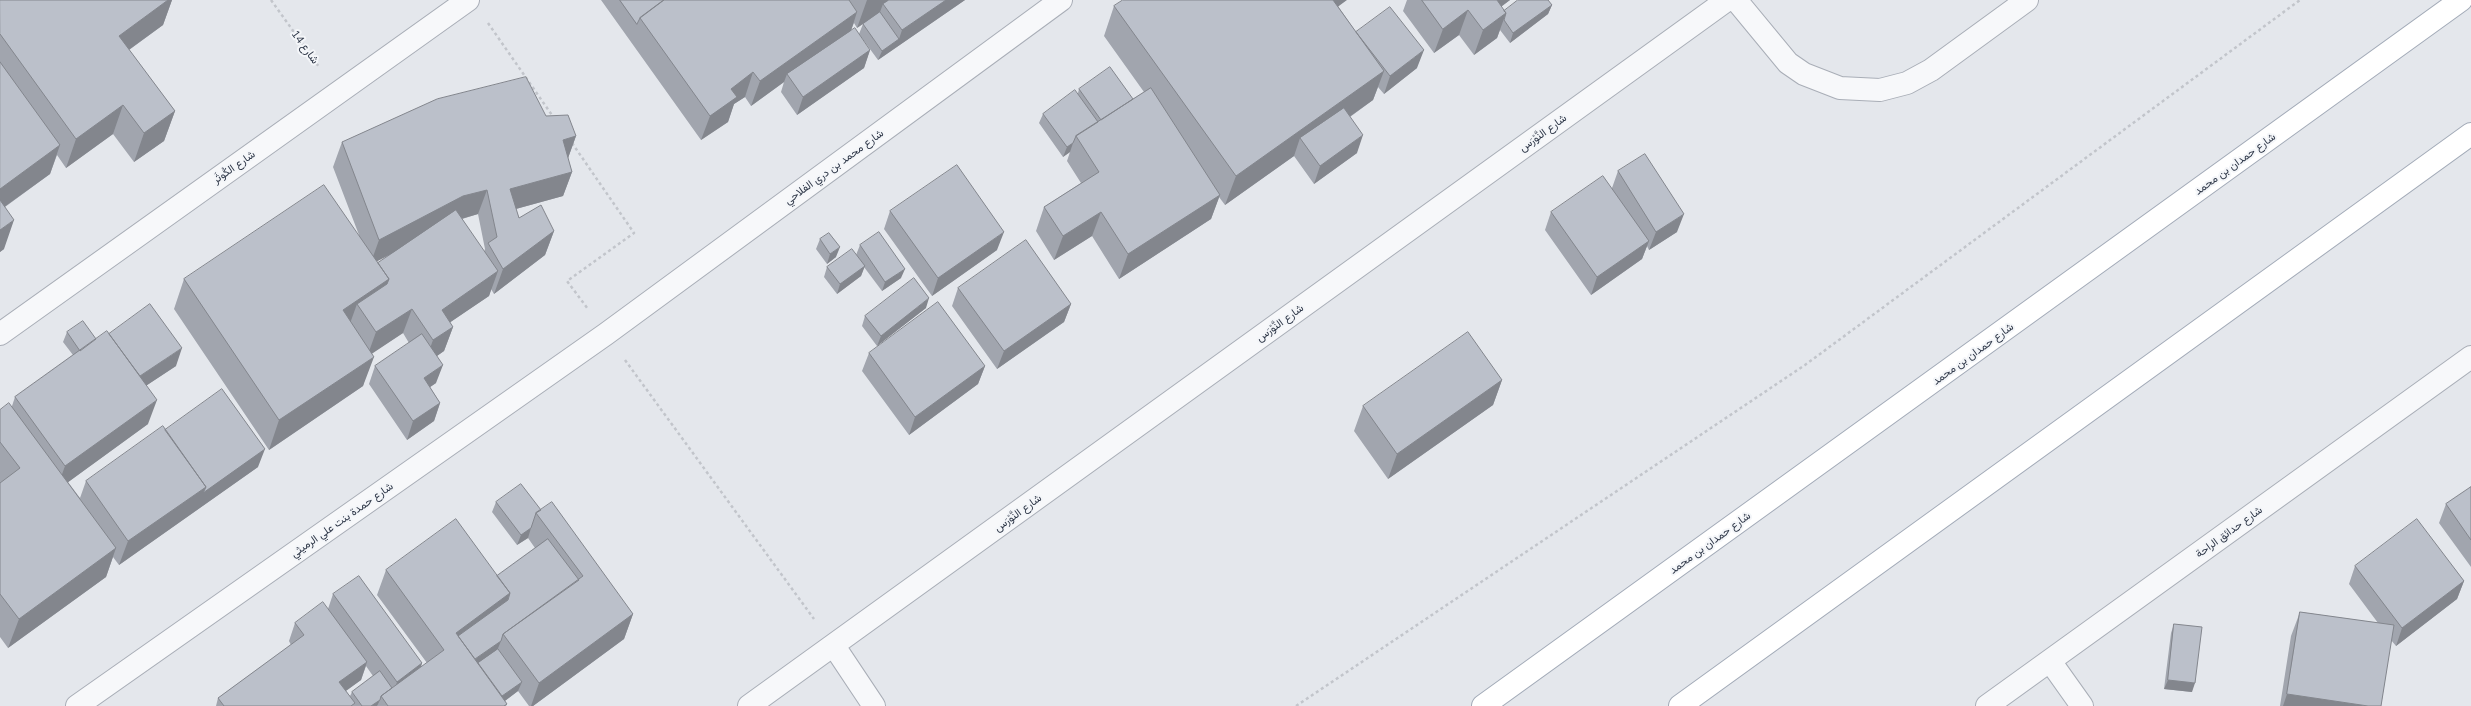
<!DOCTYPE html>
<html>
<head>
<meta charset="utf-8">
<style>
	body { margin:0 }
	canvas { display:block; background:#e4e7ec }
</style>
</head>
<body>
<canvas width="2471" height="706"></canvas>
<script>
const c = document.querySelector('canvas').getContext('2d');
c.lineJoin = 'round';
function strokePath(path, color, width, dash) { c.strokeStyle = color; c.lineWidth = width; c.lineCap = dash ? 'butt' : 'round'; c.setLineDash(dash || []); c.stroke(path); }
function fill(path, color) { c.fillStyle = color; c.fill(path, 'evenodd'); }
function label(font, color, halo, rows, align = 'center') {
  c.font = font + ' Mulish,Vazirmatn,sans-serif'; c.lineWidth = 4; c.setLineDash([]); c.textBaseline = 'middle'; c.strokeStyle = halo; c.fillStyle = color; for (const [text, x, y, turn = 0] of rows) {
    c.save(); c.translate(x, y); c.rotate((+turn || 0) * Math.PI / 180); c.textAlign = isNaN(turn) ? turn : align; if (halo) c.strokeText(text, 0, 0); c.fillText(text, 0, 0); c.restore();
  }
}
const path = new Path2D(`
	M271,0L319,67
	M488,23L554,118
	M572,143L634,233L567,281L588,309
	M625,360L814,619
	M1296,706L1805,365L2300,0`);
const street = new Path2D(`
	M1736,0L1788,63L1804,74L1840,88L1880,90L1907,83L1931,70L2027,0
	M0,334L468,0
	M834,646L874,706
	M2050,661L2082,706
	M77,706L606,334L1061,0
	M749,706L1727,0
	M1987,706L2471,357`);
const primary = new Path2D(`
	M1483,706L2461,0
	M1680,706L2471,134`);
const wall = new Path2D(`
	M0,0H172L163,25L129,50L175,111L164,141L134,162L113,134L66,168L57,155L50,174L5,207L4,249L0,252Z
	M601,0H965L878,60L859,34L863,24L880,12L857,28L854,23L851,30L870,50L864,68L797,115L781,92L784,82L751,106L745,97L734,104L728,122L701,140Z
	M1407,0H1510L1501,7L1504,11L1552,5L1548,14L1510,43L1500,30L1497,38L1474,55L1459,35L1434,53L1403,11Z
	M1114,6H1338L1356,32L1417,68L1384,94L1378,87L1373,100L1350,117L1357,153L1314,184L1294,156L1225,205L1219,197L1211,219L1119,279L1092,236L1054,260L1036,231L1044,207L1081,183L1067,161L1070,152L1063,157L1039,123L1043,114L1078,93L1079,89L1133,99L1144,92L1104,36Z
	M546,116L576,136L568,158L572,172L563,196L516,209L519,218L554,231L545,255L494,294L491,289L489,296L450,322L453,327L444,351L437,356L436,383L430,387L440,403L434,421L407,440L369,384L375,366L409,343L403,333L372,353L363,386L269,450L174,309L184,279L359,235L333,167L342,142ZM478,214L485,249L484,252L462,219ZM392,253L378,263L377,261Z
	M1618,171L1677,232L1649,250L1647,246L1642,259L1591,295L1545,230L1551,212L1612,188Z
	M890,211L997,250L932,296L884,229Z
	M820,239L836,257L827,264L816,249Z
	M860,245L901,278L882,291L864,267L861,276L837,294L824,277L827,267L856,255Z
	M958,288L1071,304L1064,322L997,369L952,306Z
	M926,308L877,346L862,326L865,316Z
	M67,332L96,339L109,334L176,366L147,385L148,424L68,482L80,498L86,481L165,430L258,467L119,565L113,557L106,577L8,648L0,637V410L12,406L15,397L73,355L63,342Z
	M869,353L985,366L978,384L909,435L862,371Z
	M1502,380L1493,405L1388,479L1354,431L1363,406Z
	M2471,487V567L2439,523L2446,504Z
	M496,502L541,510L633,614L624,639L533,706H529L518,691L505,701L507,704L506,706H216L218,698L291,645L289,641L295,623L328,609L333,594L422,663L421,667L427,663L377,595L386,570L497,576L535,548L528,538L517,545L492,512ZM366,666L373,676L352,692L350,696L346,691L361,680Z
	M2355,566L2464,581L2457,599L2396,646L2391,640L2381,706H2280L2291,636L2300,612L2378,623L2349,584Z
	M2174,624L2192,692L2164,689L2171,633Z`);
const shadedWall = new Path2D(`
	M168,0H172L163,25L108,65L119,36Z
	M867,0H897L883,4L880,12L857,28Z
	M946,0H965L878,60L882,51L899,39L902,30Z
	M1333,0H1347L1328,14Z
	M1491,0H1510L1484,19Z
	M1552,5L1548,14L1510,43L1513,33Z
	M1468,10L1459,35L1434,53L1443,29Z
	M857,12L849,37L787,74L784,82L751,106L760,81Z
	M1506,13L1497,38L1474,55L1483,30Z
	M870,50L864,68L797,115L803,97Z
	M1424,50L1417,68L1384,94L1390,76Z
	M1384,71L1373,100L1307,147L1300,138L1294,156L1225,205L1236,176Z
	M753,72L745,97L734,104L728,122L701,140L710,116L731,89Z
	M123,105L113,134L66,168L76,139Z
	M175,111L164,141L134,162L144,133Z
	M1363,135L1357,153L1314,184L1320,166Z
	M576,136L567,161L563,140Z
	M1073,143L1070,152L1063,157L1067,147Z
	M60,145L50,174L0,210V189Z
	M572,172L563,196L501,213L510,189Z
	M487,190L478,214L454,221L370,265L379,240L463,196Z
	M1220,195L1211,219L1119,279L1128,254Z
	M1101,212L1092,236L1054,260L1063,236Z
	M1684,214L1677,232L1649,250L1656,232Z
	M14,220L4,249L0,252V230Z
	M554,231L545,255L494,294L503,269Z
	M1004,232L997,250L932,296L938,278Z
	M1649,241L1642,259L1591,295L1597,277Z
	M840,247L836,257L827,264L830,254Z
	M865,266L861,276L837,294L840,284Z
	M905,269L901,278L882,291L885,282Z
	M498,271L489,296L433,334L442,310Z
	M389,279L378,308L357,304L348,329L343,310Z
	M929,298L926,308L877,346L881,336Z
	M1071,304L1064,322L997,369L1004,351Z
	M412,309L403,333L367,357L376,332Z
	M453,327L444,351L424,365L433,340Z
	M182,348L176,366L129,397L136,379Z
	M374,357L363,386L269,450L279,420Z
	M443,365L436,383L417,396L424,378Z
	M985,366L978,384L909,435L915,417Z
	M1502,380L1493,405L1388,479L1397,454Z
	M157,400L148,424L56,491L65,466Z
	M440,403L434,421L407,440L413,421Z
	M265,449L258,467L119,565L128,541L206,487Z
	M531,528L528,538L517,545L521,535Z
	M116,548L106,577L8,648L19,619Z
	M2464,581L2457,599L2396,646L2402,628Z
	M510,593L501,618L459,648L456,633Z
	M633,614L624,639L533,706H531L539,683Z
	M501,641L494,658L463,681L470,663Z
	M367,662L361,680L333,700L339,682Z
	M422,663L416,681L394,690L397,682Z
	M2168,680L2195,683L2192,692L2164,689Z
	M522,682L518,691L498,706L491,704Z
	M2287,694L2368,706H2283Z
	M380,700L377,706H371Z`);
const building = new Path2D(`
	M0,0H168L119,36L175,111L144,133L123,105L76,139L0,34Z
	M620,0H664L640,18L637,24Z
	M664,0H849L857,12L760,81L753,72L731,89L737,97L710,116L640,18Z
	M889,0H946L902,30L883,4Z
	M1123,0H1333L1384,71L1236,176L1114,6Z
	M1422,0H1497L1506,13L1483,30L1468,10L1443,29Z
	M1518,0H1548L1552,5L1513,33L1504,20L1506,13L1504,11Z
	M1390,7L1424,50L1390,76L1356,32Z
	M880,12L899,39L882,51L863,24Z
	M855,28L870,50L803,97L787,74Z
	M0,62L60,145L0,189Z
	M1110,67L1133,99L1101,120L1079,89Z
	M526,77L546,116L568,115L576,136L563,140L572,172L510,189L519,218L541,205L554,231L503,269L488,243L497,237L487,190L463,196L379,240L342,142L437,99Z
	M1151,88L1220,195L1128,254L1101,212L1063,236L1044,207L1099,172L1076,136Z
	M1075,90L1098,122L1076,136L1073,143L1067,147L1043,114Z
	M1344,108L1363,135L1320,166L1300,138Z
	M1645,154L1684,214L1656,232L1618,171Z
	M957,165L1004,232L938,278L890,211Z
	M1603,176L1649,241L1597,277L1551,212Z
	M324,185L389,279L343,310L374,357L279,420L184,279Z
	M0,200L14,220L0,230Z
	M456,210L498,271L442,310L453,327L433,340L412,309L376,332L357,304L387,284L389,279L378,263Z
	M879,232L905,269L885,282L860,245Z
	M829,233L840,247L830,254L820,239Z
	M1026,240L1071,304L1004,351L958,288Z
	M852,249L865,266L840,284L827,267Z
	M914,278L929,298L881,336L865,316Z
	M938,302L985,366L915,417L869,353Z
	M150,304L182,348L140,376L109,334Z
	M83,321L96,339L80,351L67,332Z
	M107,331L157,400L65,466L15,397Z
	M1468,332L1502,380L1397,454L1363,406Z
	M422,334L443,365L424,378L440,403L413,421L375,366Z
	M222,389L265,449L203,493L206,487L165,430Z
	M9,403L116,548L19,619L0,594V483L20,468L0,442V410Z
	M163,426L206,487L128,541L86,481Z
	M521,484L541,510L536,513L531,528L521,535L496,502Z
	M2471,487V540L2446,504Z
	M552,502L633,614L539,683L503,634L583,576L536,513Z
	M456,519L510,593L456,633L507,704L504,706H388L381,696L444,650L386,570Z
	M2417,519L2464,581L2402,628L2355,566Z
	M548,539L579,580L503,634L501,641L475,659L458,636L508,600L510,593L497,576Z
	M359,576L422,663L397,682L333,594Z
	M323,602L367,662L339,682L355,703L351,706H224L218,698L304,635L295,623Z
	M2300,612L2394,625L2381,706H2368L2287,694Z
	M2174,624L2202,627L2195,683L2168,680Z
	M498,649L522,682L502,696L478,663Z
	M380,671L392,688L381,696L380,700L371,706H362L352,692Z`);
const streetNames = [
	["شارع 14",305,47,54],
	["شارع النَّوْرَس",1543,133,-36],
	["شارع حمدان بن محمد",2235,164,-36],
	["شارع الكُوثَر",234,167,-35],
	["شارع محمد بن دري الفلاحي",834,167,-36],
	["شارع النَّوْرَس",1280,323,-36],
	["شارع حمدان بن محمد",1973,354,-36],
	["شارع النَّوْرَس",1018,513,-36],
	["شارع حمدة بنت علي الرميثي",342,520,-35],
	["شارع حدائق الراحة",2229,532,-36],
	["شارع حمدان بن محمد",1710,543,-36]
];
strokePath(street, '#a9aeb7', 24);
strokePath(primary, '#a3abb8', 24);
strokePath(path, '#c2c5cb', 2.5, [3, 3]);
strokePath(street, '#f7f8fa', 22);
strokePath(primary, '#fff', 22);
fill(wall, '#a1a5ae');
fill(shadedWall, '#83868d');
fill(building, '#bbc0ca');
strokePath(building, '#83868d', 1);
label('11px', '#2b3445', '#f4f6f9', streetNames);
</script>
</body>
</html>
